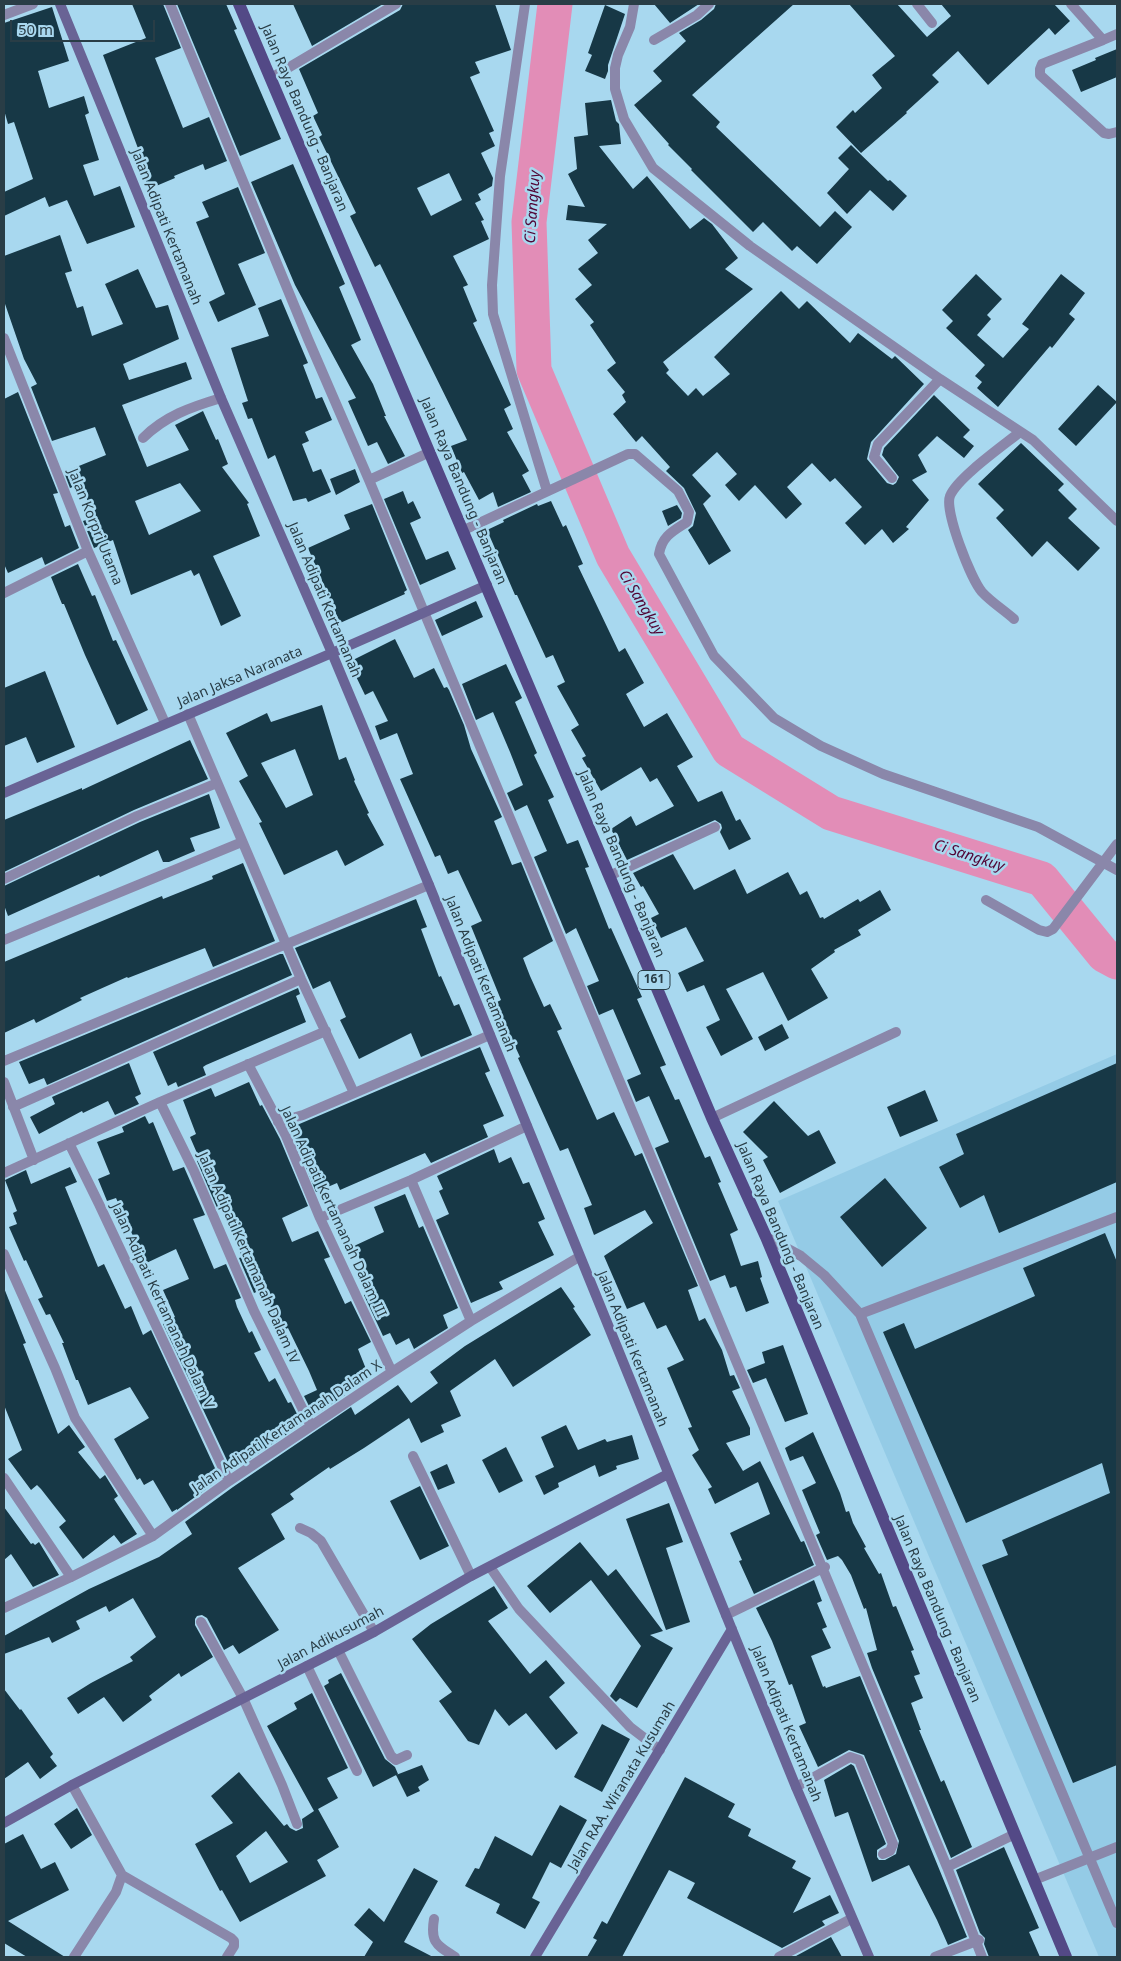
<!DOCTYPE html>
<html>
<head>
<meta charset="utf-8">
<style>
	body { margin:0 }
	#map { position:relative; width:1121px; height:1961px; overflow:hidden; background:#a8d8ef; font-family:"Noto Sans",sans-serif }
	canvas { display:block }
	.frame { position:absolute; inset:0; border:5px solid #293d46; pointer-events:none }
	.scale { position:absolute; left:10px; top:20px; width:145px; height:22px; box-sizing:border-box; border:2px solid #293d46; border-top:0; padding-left:6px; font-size:15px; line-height:18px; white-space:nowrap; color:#293d46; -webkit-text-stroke:4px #a8d8ef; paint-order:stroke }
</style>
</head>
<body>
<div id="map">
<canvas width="1121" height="1961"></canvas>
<div class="frame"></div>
<div class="scale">50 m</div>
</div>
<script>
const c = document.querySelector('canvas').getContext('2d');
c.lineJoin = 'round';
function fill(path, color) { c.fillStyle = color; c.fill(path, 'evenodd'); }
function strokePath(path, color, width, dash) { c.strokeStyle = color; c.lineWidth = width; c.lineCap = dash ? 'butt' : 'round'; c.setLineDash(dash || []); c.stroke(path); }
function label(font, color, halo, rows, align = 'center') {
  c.font = font + ' "Noto Sans",sans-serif'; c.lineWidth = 5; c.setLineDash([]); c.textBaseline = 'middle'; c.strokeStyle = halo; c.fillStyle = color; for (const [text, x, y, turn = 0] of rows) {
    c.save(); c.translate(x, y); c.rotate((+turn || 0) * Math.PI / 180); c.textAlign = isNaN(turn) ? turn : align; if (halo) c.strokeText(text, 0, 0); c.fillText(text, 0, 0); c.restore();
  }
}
const built = new Path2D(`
	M1117,1054V1957H1099L778,1201Z`);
const river = new Path2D(`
	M555,4L529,222L534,370L613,556L729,750L831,813L1042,879L1104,955L1117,962`);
const building = new Path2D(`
	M132,4H163L181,48L155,58L183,128L209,117L227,161L205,170L203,164L174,176L175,178L149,189L141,169L145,167L103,55L146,38Z
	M177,4H226L237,29L234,30L281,139L240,156Z
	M293,4H383L312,46Z
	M403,4H495L511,50L475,62L480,73L470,77L494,131L489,133L495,146L481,153L493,178L492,186L478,194L481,200L475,203L484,220L481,221L489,239L453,256L468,285L463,287L477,321L473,323L511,405L504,409L513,429L507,432L529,471L522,475L531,492L498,507L493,492L479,500L464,472L462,473L451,446L467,440L380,264L375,267L350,216L356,213L319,137L322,135L313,116L318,113L299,69L400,10ZM449,173L462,200L431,216L417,188Z
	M654,4H699L670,23Z
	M716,4H794L692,95L720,122L716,127L820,227L835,211L852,227L817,264L797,246L792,251L763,222L753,232L691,170L692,169L668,145L669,144L634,105L662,81L653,71L686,41L679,33L701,20L714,9Z
	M849,4H897L927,37L951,16L941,4H1054L1070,21L1055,35L1049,28L988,85L958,51L932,75L939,82L906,112L907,113L861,153L836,127L853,110L855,113L882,88L872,75L895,56Z
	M605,5L625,14L608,65V71L605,79L585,71L592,55L588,53Z
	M52,7L69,61L38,71L49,108L84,96L89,113L85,115L99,160L83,165L94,196L120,186L135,227L87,244L67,200L49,207L45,197L4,216V192L33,179L14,122L8,124L4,110V23Z
	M1117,49V77L1081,92L1072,70L1096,60L1095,58Z
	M611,100L616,121L619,124L621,144L599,146L633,189L647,176L690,229L704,218L712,224L738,258L725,269L753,289L663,362L669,370L666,373L688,396L696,388L703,396L730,374L714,357L781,291L799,309L807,301L850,343L858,333L892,359L895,356L924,384L871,442L867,459L887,483L893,485L896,483L899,477L882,455L884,448L934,395L970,430L963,437L974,446L964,458L937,436L918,455L927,472L912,480L929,500L906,527L909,529L893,543L882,529L865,545L845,523L862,507L835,478L830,482L812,463L787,487L802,504L786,519L755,485L739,501L725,485L737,474L717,452L692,475L711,496L703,504L731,551L709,565L688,530L693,526L696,513L684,488L666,471L670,467L642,436L636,442L613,414L626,402L622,395L625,392L607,370L616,363L590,325L594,322L575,299L592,285L578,269L598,253L588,240L607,224L566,220L568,205L585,207L568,174L577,169L574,137L588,135L585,103Z
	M851,145L888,181L890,180L907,196L893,211L870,190L847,214L827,193L849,169L838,158Z
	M293,164L345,284L339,287L361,340L351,345L373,384L386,416H384L405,456L388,464L377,442L368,446L348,401L356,398L295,285L251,182Z
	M238,187L265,253L238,264L256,305L218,322L209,302L225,294L196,222L209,217L202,202Z
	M60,235L72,271L65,273L77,308L83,306L92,336L123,324L105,284L138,269L156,308L168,305L179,339L123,364L129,380L186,362L192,379L122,405L147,467L189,450L175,425L203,411L216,440L218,439L228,464L222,467L249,503L247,504L260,536L213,556L241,616L221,626L199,573L194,576L191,570L131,595L113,540L94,548L83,521L95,517L80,484L70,488L64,472L106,455L95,427L52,441L31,387L37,384L24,359L4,301V256ZM180,483L201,511L149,535L135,501Z
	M976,274L1002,299L987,315L991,319L977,335L1003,358L1029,329L1022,324L1061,274L1085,293L1069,314L1075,319L1052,348L1050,346L998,407L977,388L982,382L975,376L985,365L946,328L953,321L942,310Z
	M281,299L308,363L303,365L316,399L322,397L332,420L305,432L309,441L302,444L313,472L321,469L331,492L308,502L306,498L293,501L275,455L268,459L252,418L248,419L242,403L248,401L231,348L269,336L258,308Z
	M1098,385L1117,402L1076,446L1058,429Z
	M18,392L58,493L53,494L65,527L70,525L79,548L45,565L42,557L8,573L4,564V399Z
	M1021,443L1064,484L1058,490L1077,509L1068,518L1100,548L1078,571L1047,541L1032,557L996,518L1004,510L978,484Z
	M355,469L360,482L336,495L330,479Z
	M403,491L408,504L413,501L421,518L410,523L426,560L448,551L456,569L420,585L384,499Z
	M551,501L563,527L566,525L583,564L578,566L619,652L625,648L644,683L626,694L644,727L667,713L693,757L677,766L698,802L722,791L736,821L740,819L751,839L729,850L720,832L722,828L721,824L715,820L627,860L611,829L631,816L636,826L674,806L657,778L650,782L641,767L601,791L582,758L586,756L571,730L579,725L557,686L565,682L553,655L546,658L517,595H515L487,530L504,522L503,520L537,504L538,506Z
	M372,504L407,590L404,592L405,594L340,623L308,548L350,529L344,515Z
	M677,505L682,513L681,518L668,526L662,511Z
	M78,564L92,596L95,595L113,641L116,640L148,710L117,725L85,655L64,604H62L51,577Z
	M476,601L483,617L442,636L435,620Z
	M395,639L414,678L434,668L444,688L447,687L449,690L464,725L471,749L502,817L494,821L512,865L521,862L553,941L523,958L530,976L544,1007L550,1004L562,1029L557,1031L597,1120L614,1112L635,1156L642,1153L698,1286L688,1290L699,1321L705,1318L722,1350L730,1376L734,1375L740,1388L732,1391L750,1428V1435L726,1443L743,1471L760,1461L801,1542L804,1541L814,1565L754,1594L739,1561L742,1560L730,1533L770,1514L758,1482L715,1504L708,1489L712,1487L692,1455L699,1450L688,1428L692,1427L667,1368L684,1360L666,1325L657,1329L644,1302L627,1309L604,1256L653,1223L645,1210L594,1235L584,1208L592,1205L568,1148L560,1151L518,1058L520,1057L495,1003L501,1000L471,926L482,921L458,870L448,874L440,855L435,857L400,779L413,774L397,733L380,740L375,726L388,721L373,691L365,695L349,662Z
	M506,664L522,698L515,702L537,753L534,755L554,797L548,800L567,844L578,840L589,867L585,868L609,929L611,928L642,997L637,999L666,1065L660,1067L675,1100L679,1099L705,1158L710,1156L721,1182L718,1183L738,1230L730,1234L741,1266L758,1261L762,1277L760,1278L769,1303L746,1312L736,1286L730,1288L725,1275L710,1281L655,1148L669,1142L649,1096L636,1102L627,1080L641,1074L613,1009L599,1015L587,986L599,981L576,928L566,934L534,857L547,851L527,805L515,811L507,793L523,785L510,752L493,712L476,720L462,684Z
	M45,671L75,747L37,763L26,737L4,746V688Z
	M322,705L339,760L346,757L355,780L354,781L369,813L367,814L384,845L345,866L337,850L284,875L259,823L262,822L239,781L248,776L226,733L267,713L271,722ZM295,749L313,795L286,808L261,763Z
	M190,740L208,779L134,810L4,872V820L82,788V790Z
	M209,794L220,828L190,838L195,851L169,862H163L158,850L100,877L99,875L8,916L4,905V886L140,822Z
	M673,854L694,890L735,869L747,894L788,872L800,895L807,891L820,918L823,917L824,919L858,899L860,902L880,890L891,910L858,930L861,935L834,950L835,952L811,969L828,998L788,1021L763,972L726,989L753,1039L721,1056L706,1027L720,1020L704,985L687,992L678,973L704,961L686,927L661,938L651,918L659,914L643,886L641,887L633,873Z
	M243,863L275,941L213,967L205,948L128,978L127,977L80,998L82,1000L36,1023L34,1019L4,1033V962L162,896L163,899L213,879L212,876Z
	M416,899L427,927L421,929L439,977L441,976L454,1006L459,1004L472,1035L421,1057L411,1033L359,1059L340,1020L346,1017L330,981L313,989L295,948Z
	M280,954H283L292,975L47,1085L44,1078L29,1084L19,1062Z
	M298,988L300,994L296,996L306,1022L206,1065L203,1067L206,1075L178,1087L176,1082L168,1086L153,1052Z
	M782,1024L789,1038L765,1051L758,1037Z
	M480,1047L490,1071L485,1073L504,1116L483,1125L488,1137L431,1163L425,1153L340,1190L337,1183L316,1192L290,1128Z
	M129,1063L141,1094L135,1097L139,1104L115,1115L108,1101L83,1113L82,1111L39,1134L30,1117L55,1104L52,1097Z
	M1117,1063V1182L999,1233L984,1195L960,1208L939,1167L964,1154L956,1134Z
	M249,1082L260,1106L262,1105L280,1139L308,1206L282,1218L292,1242L318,1231L330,1257L324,1259L345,1304L351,1301L371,1342L358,1349L368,1374L341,1385L345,1395L314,1416L304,1396L317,1390L309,1371L288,1328L281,1331L263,1289L254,1293L239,1258L242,1257L222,1208L218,1210L197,1161L200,1160L190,1137L196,1134L183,1100L211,1088L215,1097Z
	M925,1090L938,1121L900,1137L887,1107Z
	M774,1101L808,1136L819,1130L836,1163L780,1193L763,1160L768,1157L743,1132Z
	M145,1116L149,1124L153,1122L173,1171L184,1167L205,1215L193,1219L214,1269L226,1264L241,1298L235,1300L237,1307L249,1333L252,1331L261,1350L254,1353L269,1382L275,1378L288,1403L291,1402L302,1424L232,1471L163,1324L175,1317L163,1290L189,1279L176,1249L140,1266L131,1248L137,1245L116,1198L107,1201L98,1179L110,1174L97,1142L124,1132L122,1127Z
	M494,1149L499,1163L511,1157L523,1184L529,1182L545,1219L538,1222L554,1255L499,1282L503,1289L471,1303L436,1220L449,1214L439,1191L443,1189L437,1176Z
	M70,1167L77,1182L65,1187L98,1267L104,1264L125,1309L131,1306L143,1335L151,1330L220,1479L177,1510V1509L172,1512L153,1480L144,1485L140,1478L137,1480L114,1439L149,1418L130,1387L88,1405L78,1380H76L62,1343H64L50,1314L46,1315L38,1299L43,1297L26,1260L24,1261L9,1227L17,1224L13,1213L17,1211L5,1180L26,1170L31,1184Z
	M885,1178L927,1228L882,1267L840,1217Z
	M405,1194L419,1228L423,1226L458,1308L443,1315L448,1328L414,1349L409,1338L396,1345L390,1333L383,1336L364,1295L372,1291L369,1285L371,1284L354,1246L384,1232L374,1207Z
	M1105,1233L1117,1262V1765L1073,1783L982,1565L1008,1555L1002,1540L1110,1493L1102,1463L966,1523L883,1332L904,1323L915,1349L1035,1296L1023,1268Z
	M561,1287L575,1307L573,1308L591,1335L513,1387L495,1359L450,1391L461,1416L441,1425L444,1432L421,1443L409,1418L364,1448L330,1469L329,1467L290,1494L294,1499L271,1514L285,1539L238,1568L279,1630L239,1654L233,1645L224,1650L207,1618L202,1615L197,1616L195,1619V1625L213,1657L181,1677L179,1673L149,1696L152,1700L123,1722L104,1697L78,1714L67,1698L91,1683L133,1661L130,1657L156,1637L133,1598L109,1612L106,1606L76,1621L80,1629L52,1643L49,1637L4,1654V1636L89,1589L159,1557L192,1534L185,1522L233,1487L351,1407L355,1415L398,1385L411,1403L438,1383L430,1372L465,1346Z
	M4,1288L26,1343L23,1344L58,1434L69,1425L85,1447L78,1452L100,1479L105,1475L118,1496L114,1499L137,1534L121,1544L114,1535L83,1559L59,1527L66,1521L41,1489L37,1485L31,1490L8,1459L22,1450L4,1405Z
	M783,1345L808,1414L785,1422L766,1378L753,1383L747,1370L765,1363L762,1352Z
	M566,1425L578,1450L605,1439L607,1442L632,1435L639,1459L616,1466L617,1469L599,1477L595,1465L558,1483L559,1487L544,1495L535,1476L554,1467L541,1437Z
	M813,1432L840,1493L846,1512L849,1511L853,1523L866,1547L864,1548L879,1574L881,1573L893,1607L896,1606L914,1650L911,1651L920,1674L914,1676L923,1698L911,1703L921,1730H919L941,1782L944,1780L972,1847L951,1858L872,1668L867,1653L877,1650L866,1608L864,1609L851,1575L842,1560L838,1556L827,1560L816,1535L820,1533L802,1490L816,1483L803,1456L790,1461L785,1448Z
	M506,1447L523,1481L499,1493L482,1460Z
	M447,1464L455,1483L438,1490L430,1472Z
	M420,1486L449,1546L420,1560L390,1501Z
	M669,1503L683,1542L666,1548L690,1622L666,1630L626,1519Z
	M4,1507L31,1544L33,1543L35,1545L39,1542L59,1575L33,1587L11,1554L4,1560Z
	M580,1542L608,1576L616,1569L663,1631L650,1635L673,1648L637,1708L620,1698L616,1702L610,1696L641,1646L591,1580L550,1613L527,1586Z
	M814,1580L822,1601L817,1603L827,1627L822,1629L831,1648L811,1656L823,1687L825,1686L826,1688L860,1676L967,1937L948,1945L937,1920L909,1865L872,1882L848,1812L835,1817L824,1780L851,1764L854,1766L886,1844L877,1850V1857L879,1860H885L896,1854L899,1841L864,1755L849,1750L818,1767L799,1726L806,1723L792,1684L789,1685L772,1641L756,1608Z
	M494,1586L508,1608L488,1621L530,1674L546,1660L565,1683L549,1697L578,1733L556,1750L526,1713L509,1726L495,1709L479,1745L468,1741L439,1701L452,1692L412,1639L431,1624Z
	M341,1673L385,1759L395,1767L398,1774L373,1787L324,1686L329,1683L328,1680Z
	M4,1689L20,1710L21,1709L53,1754L50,1757L57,1766L40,1779L28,1762L4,1779Z
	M312,1693L348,1768L327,1778L338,1798L318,1809L339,1847L317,1860L326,1876L240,1922L222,1890L220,1891L195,1844L233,1823L211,1796L239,1772L284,1826L287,1824L290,1828L296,1831L303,1828L302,1819L314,1811L267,1726L297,1709L294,1703ZM266,1831L288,1862L250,1883L236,1856Z
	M602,1724L630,1739L602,1792L574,1777Z
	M422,1765L429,1780L418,1787L420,1791L407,1797L396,1775Z
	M685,1777L735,1804L728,1817L751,1829L748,1836L796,1861L792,1868L811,1878L793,1913L830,1895L839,1913L822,1921L825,1925L782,1948L687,1898L695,1883L669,1870L622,1957H587L597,1940L593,1938L602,1921L607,1924Z
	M560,1805L587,1820L561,1868L550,1862L532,1898L540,1902L525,1929L496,1913L500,1904L465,1886L475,1868L479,1869L495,1836L532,1856Z
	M77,1808L92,1835L71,1849L54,1824Z
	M23,1834L41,1869L55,1862L69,1890L8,1921L65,1957H27L4,1943V1844Z
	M1004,1847L1039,1928L1029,1932L1040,1957H989L984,1944L985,1938L980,1933L956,1870Z
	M414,1868L438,1881L404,1942L433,1957H364L373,1942L354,1925L369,1908L384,1922Z
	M831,1937L842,1957H799L796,1956Z`);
const service = new Path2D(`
	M143,438C165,416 191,407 221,398
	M766,1237L801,1256L824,1275L860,1314L1117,1217
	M860,1314L1117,1923
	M300,1528L311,1533L321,1541L374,1632
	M201,1622L243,1698
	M1034,1880L1117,1847`);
const minor = new Path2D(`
	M170,4L308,339L369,480L947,1867L982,1957
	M525,4L500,176L492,285L493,314L547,491
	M634,4L630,27L618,55L615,68V89L624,119L653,168L750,246L940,379L1033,440L1117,521
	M917,4L932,23
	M1071,4L1103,40L1117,34
	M4,15L33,4
	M654,40L697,15L709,4
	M1103,40L1042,64L1040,69V75L1104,133L1109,134L1117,132
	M271,78L396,4
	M4,338L88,551L165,723
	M892,478L874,457L878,444L940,379
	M369,480L430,452
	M464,530L628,454H635L678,491L689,512L687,522C673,531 662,536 659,554L714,656L774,718L821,746L883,774L1038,827L1117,870
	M4,593L88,551
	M1014,619C1004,610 991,602 982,592C971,579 944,511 950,496C957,478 1004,445 1020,432
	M188,714L301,979L354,1093
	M609,876L715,827
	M4,879L137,816L217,783
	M986,900L1039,930L1047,932L1053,929L1117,844
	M4,940L242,842
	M4,1061L429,885
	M248,1064L286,1136L320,1218L392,1372
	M4,1082L34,1160
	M160,1102L194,1171L254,1311L311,1426
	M13,1107L301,979
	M712,1118L896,1032
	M278,1122L303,1115L490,1035
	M69,1143L99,1204L229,1481
	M4,1173L160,1102L326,1031
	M411,1180L471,1321
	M320,1218L411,1180L527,1126
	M4,1254L55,1368L75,1418L153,1536
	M413,1456L471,1576
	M4,1478L71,1577
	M490,1567L519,1609L630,1727L660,1750
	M4,1608L71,1577L153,1536L229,1481L392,1372L471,1321L579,1257
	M726,1615L825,1567L823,1568
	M338,1650L391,1756L396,1760L407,1755
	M307,1666L357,1771
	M243,1698L282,1785L297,1824
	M72,1785L122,1875L116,1892L74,1957
	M796,1787L850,1757L859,1760L893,1844L890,1851L883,1854
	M947,1867L1015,1834
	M122,1875L231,1938L234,1941V1946L227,1957
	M434,1919C430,1943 437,1945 455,1957
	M779,1957L851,1919
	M935,1957L979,1940L977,1941`);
const secondary = new Path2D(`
	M60,4L221,398L332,653L429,885L796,1787L869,1957
	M4,793L332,653L487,585
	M4,1823L72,1785L374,1632L471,1576L668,1474
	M535,1957L732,1629`);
const primary = new Path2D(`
	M239,4L712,1118L766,1237L1066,1957`);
const shields = [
	[654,980,32]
];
const shieldNames = [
	["161",654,980]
];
const streetNames = [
	["Jalan Raya Bandung - Banjaran",304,118,67],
	["Jalan Adipati Kertamanah",166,227,68],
	["Jalan Raya Bandung - Banjaran",463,491,67],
	["Jalan Korpri Utama",95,527,68],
	["Jalan Adipati Kertamanah",324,600,67],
	["Jalan Jaksa Naranata",240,677,-23],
	["Jalan Raya Bandung - Banjaran",621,864,67],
	["Jalan Adipati Kertamanah",480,974,68],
	["Jalan Adipati Kertamanah Dalam III",333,1212,65],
	["Jalan Raya Bandung - Banjaran",780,1236,67],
	["Jalan Adipati Kertamanah Dalam IV",248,1258,66],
	["Jalan Adipati Kertamanah Dalam V",162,1306,65],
	["Jalan Adipati Kertamanah",632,1349,68],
	["Jalan Adipati Kertamanah Dalam X",287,1427,-34],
	["Jalan Raya Bandung - Banjaran",937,1609,67],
	["Jalan Adikusumah",331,1638,-28],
	["Jalan Adipati Kertamanah",786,1724,68],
	["Jalan RAA. Wiranata Kusumah",622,1786,-59]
];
const waterNames = [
	["Ci Sangkuy",533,207,-86],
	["Ci Sangkuy",641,603,59],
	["Ci Sangkuy",969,856,18]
];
fill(built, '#94cbe6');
strokePath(river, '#e28db7', 35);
fill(building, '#173846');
strokePath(service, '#8a87aa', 10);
strokePath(minor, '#8a87aa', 10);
strokePath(secondary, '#696395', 10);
strokePath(primary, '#534986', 12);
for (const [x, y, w] of shields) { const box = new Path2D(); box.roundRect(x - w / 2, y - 9.5, w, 19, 4); c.fillStyle = '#a8d8ef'; c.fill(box); strokePath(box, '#293d46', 1); }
label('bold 12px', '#293d46', null, shieldNames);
label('14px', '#293d46', '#a8d8ef', streetNames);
label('italic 15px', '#510535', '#a8d8ef', waterNames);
</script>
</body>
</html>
